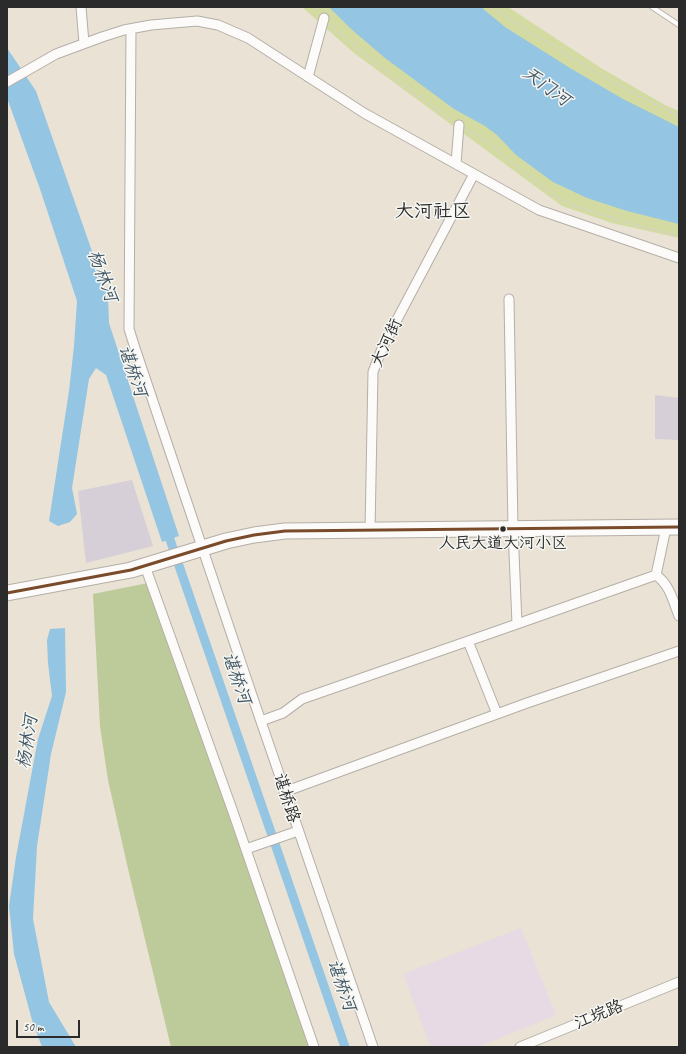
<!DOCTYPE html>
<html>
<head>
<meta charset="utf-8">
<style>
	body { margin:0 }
	#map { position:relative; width:686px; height:1054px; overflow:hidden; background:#e9e2d5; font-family:Caveat,sans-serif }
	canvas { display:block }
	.frame { position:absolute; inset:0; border:8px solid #2b2b2b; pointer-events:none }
	.scale { position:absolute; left:16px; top:1020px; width:64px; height:18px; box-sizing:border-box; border:2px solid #2b2b2b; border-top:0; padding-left:5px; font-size:12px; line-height:14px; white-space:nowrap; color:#2b2b2b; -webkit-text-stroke:3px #f6f6f2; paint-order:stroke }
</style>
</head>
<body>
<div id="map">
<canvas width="686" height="1054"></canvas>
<div class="frame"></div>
<div class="scale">50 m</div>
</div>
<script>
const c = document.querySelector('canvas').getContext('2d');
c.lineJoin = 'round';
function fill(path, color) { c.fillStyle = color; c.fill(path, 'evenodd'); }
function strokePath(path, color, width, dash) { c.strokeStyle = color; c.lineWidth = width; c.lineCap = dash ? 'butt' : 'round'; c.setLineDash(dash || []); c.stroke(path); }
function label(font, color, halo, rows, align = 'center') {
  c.font = font + ' Caveat,"LXGW WenKai TC",sans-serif'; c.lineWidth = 3; c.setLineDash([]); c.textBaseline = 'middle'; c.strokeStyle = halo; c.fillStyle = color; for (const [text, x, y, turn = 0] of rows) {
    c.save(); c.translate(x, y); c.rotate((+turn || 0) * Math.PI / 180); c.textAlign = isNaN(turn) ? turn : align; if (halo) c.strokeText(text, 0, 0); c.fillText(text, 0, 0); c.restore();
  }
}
const built = new Path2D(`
	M521,928L556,1015L478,1047H431L403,974Z`);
const industrial = new Path2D(`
	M655,395L679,398V440L655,439Z
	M132,480L153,546L86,563L78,491Z`);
const green = new Path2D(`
	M302,7H508L601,68L665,105L679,111V238L612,223L562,206L354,53Z`);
const forest = new Path2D(`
	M148,583L310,1047H171L129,873L108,780L100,726L93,594Z`);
const water = new Path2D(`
	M329,7H481L505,27L570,68L623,99L679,127V224L627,211L587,198L553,182L516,155L497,135L485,126L454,109L385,58L350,28Z
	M7,48L36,91L108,297L109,323L179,536L162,542L106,375L96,368L89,379L72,488L77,514L70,522L58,526L49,521L69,391L74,346L77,301L40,189L7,98Z
	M65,628L66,692L51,754L37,846L33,919L49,1002L76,1047H42L32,1020L14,954L9,906L16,857L38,739L52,696L48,663L47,640L50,629Z`);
const canal = new Path2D(`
	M166,528L345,1047`);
const path = new Path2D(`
	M315,7L318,11
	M495,7C513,24 537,36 558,49C597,73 637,97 679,115
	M330,24C368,59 409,90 451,120
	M466,129L488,142L501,154L553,195L572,205L636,225L679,236`);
const lane = new Path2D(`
	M652,7L679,25`);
const street = new Path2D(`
	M81,7L84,43
	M131,29L129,329L135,348C213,581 292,815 373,1047
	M308,77L324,18
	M7,82L56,54L102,37L124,30L151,25L197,21L218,25L248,38L364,113L539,210L679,258
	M456,164L459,125
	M509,299L513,529L517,624L656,575L666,528
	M370,531L373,372L383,346L474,174
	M145,566L233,812L314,1047
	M656,575C670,585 673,601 679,616
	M468,641L497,714
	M261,721L283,713L302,699L517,624
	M284,792L527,703L679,651
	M246,849L298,831
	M520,1047L679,982`);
const primary = new Path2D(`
	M7,593L131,570L226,541L254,535L285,531L679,527`);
const bus1 = new Path2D(`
	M7,593L131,570L226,541L254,535L285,531L679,527`);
const markers = [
	[503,529,3.5,"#2b2b2b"]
];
const busNames = [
	["人民大道大河小区",503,544]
];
const streetNames = [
	["大河街",387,343,-65],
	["谌桥路",286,798,72],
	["江垸路",599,1015,-22]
];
const waterNames = [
	["天门河",546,87,36],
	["杨林河",102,276,70],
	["谌桥河",132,371,71],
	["谌桥河",236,678,71],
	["杨林河",28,742,-81],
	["谌桥河",341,985,71]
];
const quarterNames = [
	["大河社区",433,212]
];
fill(built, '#e7dae4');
fill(industrial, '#d6cfd7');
fill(green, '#d4dba2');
fill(forest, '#bdca99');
fill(water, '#94c5e2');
strokePath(canal, '#94c5e2', 9);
strokePath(lane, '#b4afa7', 6);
strokePath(street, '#b4afa7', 11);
strokePath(primary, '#b4afa7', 17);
strokePath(path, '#d4d2ce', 1.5, [3, 3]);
strokePath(lane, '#fcfbf9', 4.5);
strokePath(street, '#fcfbf9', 9);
strokePath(primary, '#fcfbf9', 15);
strokePath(bus1, '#7a4b2a', 3);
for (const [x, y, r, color] of markers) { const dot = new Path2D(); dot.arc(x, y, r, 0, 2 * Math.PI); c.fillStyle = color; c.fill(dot); strokePath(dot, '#f6f6f2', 1.5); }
label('16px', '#2b2b2b', '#f6f6f2', busNames);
label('17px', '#2b2b2b', '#f6f6f2', streetNames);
label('italic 18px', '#3f5563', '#f6f6f2', waterNames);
label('19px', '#2b2b2b', '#f6f6f2', quarterNames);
</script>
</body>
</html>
